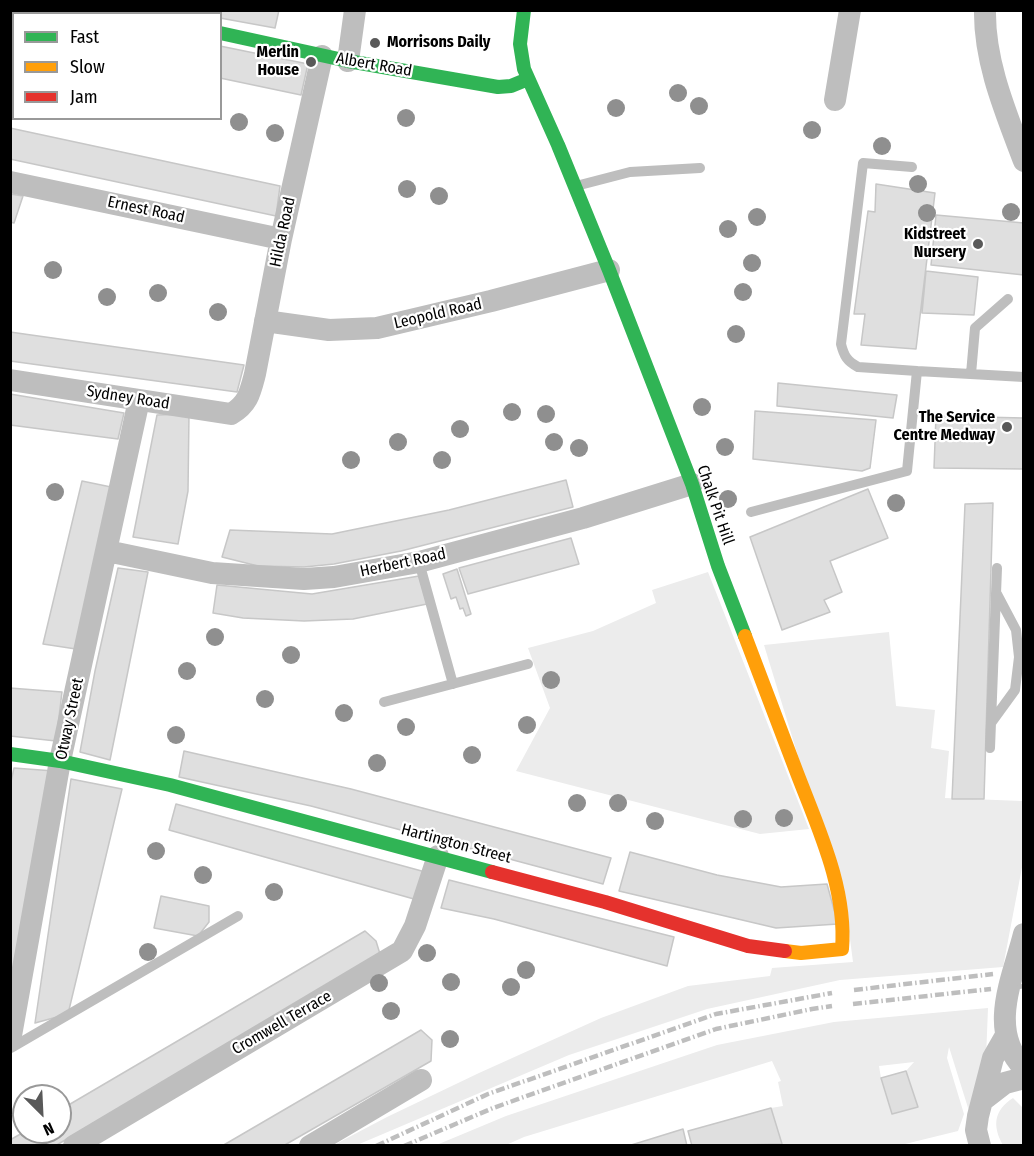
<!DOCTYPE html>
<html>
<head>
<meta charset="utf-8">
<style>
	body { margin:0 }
	#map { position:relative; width:1034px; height:1156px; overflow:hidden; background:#fff; font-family:"Fira Sans Condensed",sans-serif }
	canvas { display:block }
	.frame { position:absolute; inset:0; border:12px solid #000; pointer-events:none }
	.legend { position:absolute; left:12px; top:12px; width:210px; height:108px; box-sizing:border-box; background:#fff; border:2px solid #999; margin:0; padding:8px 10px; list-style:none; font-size:18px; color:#000 }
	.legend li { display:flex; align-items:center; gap:12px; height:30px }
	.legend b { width:30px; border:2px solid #999 }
	.north { position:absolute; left:12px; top:1084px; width:60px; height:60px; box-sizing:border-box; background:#fff; border:2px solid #999; border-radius:50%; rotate:156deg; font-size:16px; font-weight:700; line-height:24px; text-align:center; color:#000 }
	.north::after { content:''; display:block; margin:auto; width:21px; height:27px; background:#595959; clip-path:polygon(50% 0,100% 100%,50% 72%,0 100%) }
</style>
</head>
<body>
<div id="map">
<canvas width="1034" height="1156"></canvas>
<div class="frame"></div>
<ul class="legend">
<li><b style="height:8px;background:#30b455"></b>Fast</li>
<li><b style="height:8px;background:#ff9f0a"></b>Slow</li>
<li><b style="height:8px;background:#e5322d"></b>Jam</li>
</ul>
<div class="north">N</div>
</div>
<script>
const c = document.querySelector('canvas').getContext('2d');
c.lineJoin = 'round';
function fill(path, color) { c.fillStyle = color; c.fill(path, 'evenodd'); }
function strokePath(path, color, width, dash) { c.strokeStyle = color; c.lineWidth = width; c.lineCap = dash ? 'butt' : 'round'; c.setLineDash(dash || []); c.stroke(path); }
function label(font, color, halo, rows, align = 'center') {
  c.font = font + ' "Fira Sans Condensed",sans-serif'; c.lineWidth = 4.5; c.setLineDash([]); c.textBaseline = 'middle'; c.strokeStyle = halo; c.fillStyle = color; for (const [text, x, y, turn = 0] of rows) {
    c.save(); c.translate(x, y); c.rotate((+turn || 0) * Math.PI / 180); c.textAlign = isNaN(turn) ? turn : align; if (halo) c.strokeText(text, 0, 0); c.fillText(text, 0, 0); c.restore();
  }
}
const green = new Path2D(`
	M708,572L809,829L760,834L516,771L550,708L528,648L593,631L656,603L652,590Z
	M889,632L896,706L935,710L931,748L949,751L945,798L1022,801L1023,862L1003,967L840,980L707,1009L569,1055L357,1145L332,1146L387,1117L479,1073L601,1018L688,986L770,976L772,968L853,962L847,916L764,645Z
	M988,1008L986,1058L969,1111L949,1047L947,1058L964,1114L958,1131L901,1145H776L781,1144L771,1108L783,1106L778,1082L781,1081L772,1061L524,1137L506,1145L434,1146L506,1116L717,1045L834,1022ZM914,1062L906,1071L918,1107L881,1078L879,1066Z
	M1013,1098L1023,1108V1145H1003C992,1126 994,1110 1013,1098Z`);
const building = new Path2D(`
	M10,10H55L70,14H14V35L10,34Z
	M177,10H279L275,28L220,18V14H193Z
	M220,46L308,64L301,95L220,78Z
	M10,128L280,186L276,216L10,159Z
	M876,184L935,193L916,349L861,345L865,314H854L868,211L875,212Z
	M10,194L23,196L14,223L10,222Z
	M936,215L1024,223V275L931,265Z
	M926,271L978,277L974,315L922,313Z
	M10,332L244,365L237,392L10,361Z
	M778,383L897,395L893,418L777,406Z
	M10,394L124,413L118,439L10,425Z
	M755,411L876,420L870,468L862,471L753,459Z
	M189,414L188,491L178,544L133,537L157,415Z
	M936,416L1024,418V469L934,468Z
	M566,480L573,507L401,551L334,564L304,567L258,566L222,557L230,530L332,534L449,510Z
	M82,481L111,487L76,649L43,644Z
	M868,489L888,538L830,561L842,592L824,600L830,612L782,630L750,537Z
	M993,503L984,799H952L965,504Z
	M571,538L579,564L468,594L459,568Z
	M118,568L148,572L110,760L80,752L95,671Z
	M457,569L471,614L466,616L463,608L460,609L456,597L451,599L443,574Z
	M419,576L427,604L353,619L304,621L243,618L213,613L217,585L312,594Z
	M10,688L62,692L56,741L10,736Z
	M184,751L351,789L611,858L603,884L311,806L179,777Z
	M14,768L54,771L10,989V786Z
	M71,779L122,789L68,1014L35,1023Z
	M176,804L429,873L421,901L169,830Z
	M630,852L717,875L781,887L827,884L838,924L776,928L619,891Z
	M449,880L674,937L667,966L494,919L441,908Z
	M161,896L209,906V922L198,936L154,928Z
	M365,931L376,941L380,954L55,1146H10V1140L24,1132H60V1110Z
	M421,1030L432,1040L431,1061L283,1146H222Z
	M906,1071L918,1107L892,1114L881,1078Z
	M771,1108L782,1144L692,1146L688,1131Z
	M683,1129L687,1146H628Z`);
const lane = new Path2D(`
	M912,167L863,163L841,344C844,356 847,361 858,367L917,371
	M576,186L630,172L700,168
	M971,374L975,328L1008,299
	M751,512L907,471L917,371L1024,377
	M419,562L453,684
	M997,594L1016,630L1019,657
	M384,702L528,664
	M991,723L1015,690L1019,657L1024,658
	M990,748L997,568
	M11,1048L238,916`);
const street = new Path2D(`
	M118,10L132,14
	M985,10C984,62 1006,113 1024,161
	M348,61L355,10
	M835,100L850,10
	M10,182L281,239
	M265,321L329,330L377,328L491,301L609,270
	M10,380L231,414C248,404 250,393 255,374L281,239L322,56
	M107,551L212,573L304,579L334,577L419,562L583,518L692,484
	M1024,934C1013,978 987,1030 1024,1068
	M10,1041L60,761L139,400
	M983,1100L1005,1083L1024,1078
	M74,1146L402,951L415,926L438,856
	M310,1146L421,1080
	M980,1146L976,1130L978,1116L993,1058L1005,1037`);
const fast = new Path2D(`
	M524,10L520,44L524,69L558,145L609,270L692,484L718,566L745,636
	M220,33L348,61L498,87L511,86L528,79
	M10,754L60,761L170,785L492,872`);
const slow = new Path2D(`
	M745,636C762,682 780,727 797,773C818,828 847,889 842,949L801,953L785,951`);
const jam = new Path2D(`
	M492,872L605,902L748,946L785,951`);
const rail = new Path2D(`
	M1022,972H1024
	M1018,987L1024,986
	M854,990L993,974
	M853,1004L991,989
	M376,1146L488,1094L716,1014L832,993
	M404,1146L493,1108L716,1029L812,1009L832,1006`);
const trees = [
	[678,93],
	[699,106],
	[616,108],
	[406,118],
	[239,122],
	[812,130],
	[275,133],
	[882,146],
	[918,184],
	[407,189],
	[439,196],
	[1011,212],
	[927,213],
	[757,217],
	[728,229],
	[752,263],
	[53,270],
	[743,292],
	[158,293],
	[107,297],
	[218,312],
	[736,334],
	[702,407],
	[512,412],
	[546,414],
	[460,429],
	[398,442],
	[554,442],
	[725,447],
	[579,448],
	[351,460],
	[442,460],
	[55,492],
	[728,499],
	[896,503],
	[215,637],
	[291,655],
	[187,671],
	[551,680],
	[265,699],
	[344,713],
	[527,725],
	[406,727],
	[176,735],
	[472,755],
	[377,763],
	[577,803],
	[618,803],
	[784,818],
	[743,819],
	[655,821],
	[156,851],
	[203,875],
	[274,892],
	[148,952],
	[427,953],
	[526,970],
	[451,982],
	[379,983],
	[511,987],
	[391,1011],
	[450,1039]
];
const markers = [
	[375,43,6,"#595959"],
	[311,62,6,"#595959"],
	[978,244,6,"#595959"],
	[1007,427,6,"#595959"]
];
const poiNames = [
	["Morrisons Daily",387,43,"left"],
	["Merlin",299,53],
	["House",299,71],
	["Kidstreet",966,235],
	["Nursery",966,253],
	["The Service",995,418],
	["Centre Medway",995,436]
];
const streetNames = [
	["Albert Road",374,65,10],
	["Ernest Road",146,210,12],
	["Hilda Road",283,232,-78],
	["Leopold Road",438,314,-13],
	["Sydney Road",128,398,9],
	["Chalk Pit Hill",715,505,71],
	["Herbert Road",403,563,-12],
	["Otway Street",70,719,-78],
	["Hartington Street",456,844,15],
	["Cromwell Terrace",282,1023,-30]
];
fill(green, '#ececec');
fill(building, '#dfdfdf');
strokePath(building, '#c7c7c7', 1.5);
strokePath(lane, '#bebebe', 10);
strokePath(street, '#bebebe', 22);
strokePath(fast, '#30b455', 14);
strokePath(slow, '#ff9f0a', 14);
strokePath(jam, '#e5322d', 14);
strokePath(rail, '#bebebe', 4.5, [9, 3, 1.5, 3]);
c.fillStyle = '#8f8f8f';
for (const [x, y] of trees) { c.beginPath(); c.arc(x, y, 9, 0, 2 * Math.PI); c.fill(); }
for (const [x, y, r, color] of markers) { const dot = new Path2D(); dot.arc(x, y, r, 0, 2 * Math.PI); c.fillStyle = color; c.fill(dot); strokePath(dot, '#fff', 2); }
label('bold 16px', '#000', '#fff', poiNames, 'right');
label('16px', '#000', '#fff', streetNames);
</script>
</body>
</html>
